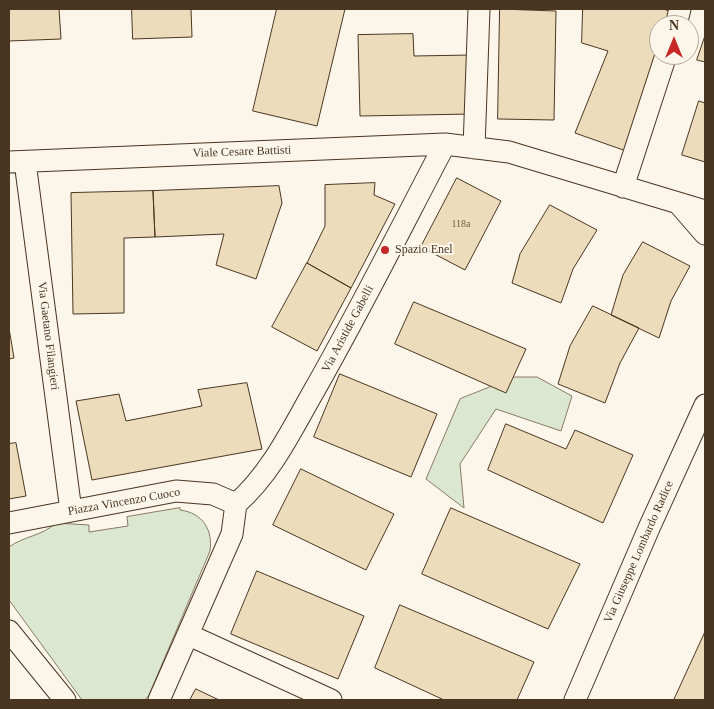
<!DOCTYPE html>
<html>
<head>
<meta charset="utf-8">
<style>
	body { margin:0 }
	#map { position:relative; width:714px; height:709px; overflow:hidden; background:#fbf6e9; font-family:Georgia,serif }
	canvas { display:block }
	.frame { position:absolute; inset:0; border:10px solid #4a3520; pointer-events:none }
	.north { position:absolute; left:649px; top:15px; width:50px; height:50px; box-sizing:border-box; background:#fbf6e9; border:1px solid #b4a999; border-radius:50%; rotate:0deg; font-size:14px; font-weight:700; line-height:20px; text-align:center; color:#4a3520 }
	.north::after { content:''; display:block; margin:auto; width:18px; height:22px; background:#c62828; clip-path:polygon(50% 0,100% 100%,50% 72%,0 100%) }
</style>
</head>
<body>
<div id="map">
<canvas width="714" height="709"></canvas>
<div class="frame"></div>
<div class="north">N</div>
</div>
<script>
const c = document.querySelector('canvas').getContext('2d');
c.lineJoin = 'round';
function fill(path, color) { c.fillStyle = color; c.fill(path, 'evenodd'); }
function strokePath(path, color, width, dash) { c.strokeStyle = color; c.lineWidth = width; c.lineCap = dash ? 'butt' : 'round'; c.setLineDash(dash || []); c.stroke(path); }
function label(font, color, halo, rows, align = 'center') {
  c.font = font + ' Georgia,serif'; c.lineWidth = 4; c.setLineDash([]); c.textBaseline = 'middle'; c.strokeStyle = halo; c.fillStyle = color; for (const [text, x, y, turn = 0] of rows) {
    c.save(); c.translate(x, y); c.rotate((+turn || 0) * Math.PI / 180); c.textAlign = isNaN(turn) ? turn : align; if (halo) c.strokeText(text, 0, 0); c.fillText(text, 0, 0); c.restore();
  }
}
const green = new Path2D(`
	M515,377H537L572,396L561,431L496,409L460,464L464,508L426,479L460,399Z
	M180,508V510C203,513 213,530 210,551L149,695L145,700H82L9,600V547C24,536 42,536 56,523L89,525V532L128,526L127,517Z`);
const building = new Path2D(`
	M9,9H59L61,39L9,41Z
	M132,9H191L192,37L133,39Z
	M277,9H345L317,126L253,111Z
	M500,9L556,11L554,120L498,119Z
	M583,9H663L673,12L669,25H659V55L629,152L575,133L608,51L582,43Z
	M413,34L414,56L471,55L472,114L360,116L358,35Z
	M705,36V62L697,60Z
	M699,101L705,103V162L682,155Z
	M457,178L501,201L465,270L421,247Z
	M375,183L374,195L395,204L351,288L307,263L325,226V185Z
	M279,186L282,203L256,279L216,265L224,234L155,237L153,191Z
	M153,191L155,237L124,238V313L73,314L71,193Z
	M550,205L597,230L573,269L561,303L512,283L520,254Z
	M643,242L690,266L671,301L659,338L611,315L623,275Z
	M307,263L351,288L317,351L272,327Z
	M414,302L526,349L506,393L395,344Z
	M593,306L639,328L620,363L605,403L558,384L570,346Z
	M9,328L14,358L9,359Z
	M340,374L437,414L411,477L314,437Z
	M247,383L262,449L92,480L76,401L119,394L126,421L202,406L198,390Z
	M506,424L566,449L575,430L633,455L603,523L488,470Z
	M16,443L26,496L9,499V444Z
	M301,469L394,514L366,570L273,525Z
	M451,508L580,564L548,629L422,574Z
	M257,571L364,616L338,679L231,634Z
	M400,605L534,662L517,700H444L375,668Z
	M705,632V700H674Z
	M196,689L219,700H190Z`);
const street = new Path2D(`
	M676,25L680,9
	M474,148L479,9
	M9,162L445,144L509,152L705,211
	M25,162L71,511
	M623,187L666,55
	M679,204L705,234
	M236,504C271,474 292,429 315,389C361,308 402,226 445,144
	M9,523L176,491L213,494L236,504L232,534L159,700
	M9,631L65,700
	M189,635L331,700
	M575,700L649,528L705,405`);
const markers = [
	[385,250,5,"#c62828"]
];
const numberNames = [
	["118a",461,224]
];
const streetNames = [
	["Viale Cesare Battisti",242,152,-2],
	["Via Aristide Gabelli",348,329,-62],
	["Via Gaetano Filangieri",48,336,83],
	["Piazza Vincenzo Cuoco",124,502,-10],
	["Via Giuseppe Lombardo Radice",639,552,-66]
];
const poiNames = [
	["Spazio Enel",395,250]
];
fill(green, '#dce7d0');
strokePath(green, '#887966', 1);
fill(building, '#ecdcbc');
strokePath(building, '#4a3520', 1);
strokePath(street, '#4a3520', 23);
strokePath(street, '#fbf6e9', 21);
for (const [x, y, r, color] of markers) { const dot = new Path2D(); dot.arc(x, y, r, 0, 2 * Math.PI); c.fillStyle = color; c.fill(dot); strokePath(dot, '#fbf6e9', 2); }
label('10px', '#725f47', null, numberNames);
label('12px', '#4a3520', '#fbf6e9', streetNames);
label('12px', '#4a3520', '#fbf6e9', poiNames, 'left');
</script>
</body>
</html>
